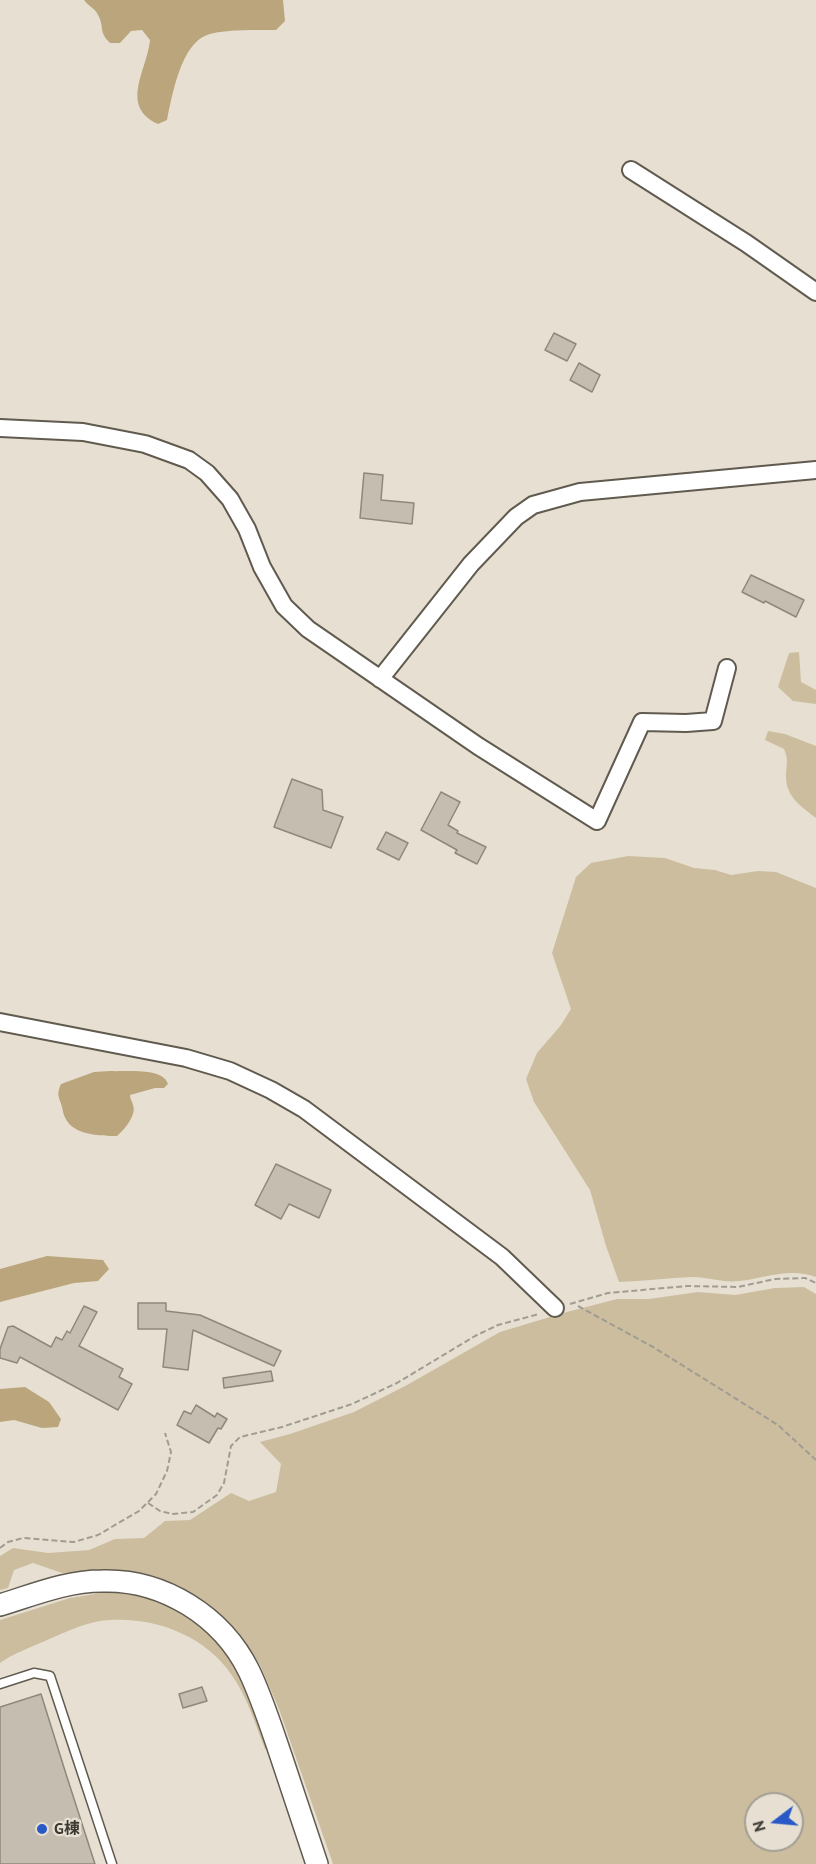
<!DOCTYPE html>
<html>
<head>
<meta charset="utf-8">
<style>
	body { margin:0 }
	#map { position:relative; width:816px; height:1864px; overflow:hidden; background:#e7e0d2; font-family:"PT Sans",sans-serif }
	canvas { display:block }
	.north { position:absolute; left:744px; top:1792px; width:60px; height:60px; box-sizing:border-box; background:#e7e0d2; border:2px solid #a39e93; border-radius:50%; rotate:254deg; font-size:16px; font-weight:700; line-height:24px; text-align:center; color:#3d3a34 }
	.north::after { content:''; display:block; margin:auto; width:21px; height:27px; background:#2959c7; clip-path:polygon(50% 0,100% 100%,50% 72%,0 100%) }
</style>
</head>
<body>
<div id="map">
<canvas width="816" height="1864"></canvas>
<div class="north">N</div>
</div>
<script>
const c = document.querySelector('canvas').getContext('2d');
c.lineJoin = 'round';
function fill(path, color) { c.fillStyle = color; c.fill(path, 'evenodd'); }
function strokePath(path, color, width, dash) { c.strokeStyle = color; c.lineWidth = width; c.lineCap = dash ? 'butt' : 'round'; c.setLineDash(dash || []); c.stroke(path); }
function label(font, color, halo, rows, align = 'center') {
  c.font = font + ' "PT Sans","Noto Sans JP",sans-serif'; c.lineWidth = 4.5; c.setLineDash([]); c.textBaseline = 'middle'; c.strokeStyle = halo; c.fillStyle = color; for (const [text, x, y, turn = 0] of rows) {
    c.save(); c.translate(x, y); c.rotate((+turn || 0) * Math.PI / 180); c.textAlign = isNaN(turn) ? turn : align; if (halo) c.strokeText(text, 0, 0); c.fillText(text, 0, 0); c.restore();
  }
}
const green = new Path2D(`
	M799,652L801,682L816,690V704L793,701L778,687L789,653Z
	M768,731L785,734L816,746V818C802,807 786,797 786,777C786,766 789,760 784,749L765,740Z
	M628,856L665,858L694,868L715,870L731,875L758,871L776,872L816,888V1277C790,1267 765,1278 739,1281C723,1283 708,1277 693,1277C669,1278 644,1281 619,1282L606,1246L590,1190L534,1102L526,1079L537,1053L561,1025L571,1009L552,953L576,877L591,863Z
	M804,1287L816,1294V1864H333L279,1709L260,1665L238,1632L210,1608L181,1588L144,1574L98,1571L62,1573L33,1563L14,1570L8,1588L0,1590V1556L13,1548L48,1553L89,1550L115,1539L144,1538L165,1521L190,1520L231,1493L249,1501L276,1492L281,1464L260,1442L290,1434L354,1412L407,1385L500,1332L563,1313L617,1299H649L698,1292L735,1295L775,1288ZM756,1804H792V1840H756Z
	M101,1593C111,1593 123,1592 133,1594C182,1606 227,1642 247,1688C256,1707 262,1729 269,1749H265C255,1724 247,1696 231,1674C205,1636 156,1617 110,1620C87,1621 66,1632 45,1641C29,1648 14,1653 0,1663V1620L70,1598Z`);
const water = new Path2D(`
	M84,0H283L285,21L276,30C259,30 222,29 207,35C181,44 172,96 167,120L158,124C119,106 147,71 150,40L142,30L131,31L120,43H110C98,31 105,28 98,15C95,8 88,6 84,0Z
	M110,1071C125,1072 163,1067 168,1084L164,1088H155L130,1095C130,1099 132,1101 133,1105C137,1115 124,1130 117,1136C101,1136 76,1135 67,1121C64,1117 63,1112 62,1107C59,1097 56,1095 61,1084L94,1072Z
	M47,1256L103,1260L109,1269L98,1281L74,1283L0,1302V1269Z
	M25,1387L49,1402L61,1419L58,1427L42,1428L14,1420L0,1422V1389Z`);
const building = new Path2D(`
	M554,333L576,344L567,361L545,350Z
	M579,363L600,375L592,392L570,380Z
	M364,473L383,475L381,500L414,503L412,524L360,518Z
	M751,575L804,600L796,617L765,601L764,603L742,592Z
	M292,779L322,790L323,810L343,817L331,848L274,827Z
	M441,792L460,802L448,825L458,831L457,833L486,847L477,864L455,853L457,850L421,830Z
	M386,832L408,843L399,860L377,849Z
	M276,1164L331,1190L319,1218L289,1204L281,1219L255,1205Z
	M138,1303H166V1311L200,1315L281,1351L274,1366L193,1330L188,1370L163,1367L167,1329H138Z
	M84,1306L97,1312L79,1346L123,1369L119,1377L132,1384L118,1410L20,1357L17,1363L0,1358V1349L8,1327L13,1326L51,1347L56,1337L62,1340L67,1331L70,1333Z
	M271,1371L273,1381L224,1388L223,1378Z
	M196,1405L215,1417L217,1413L227,1419L221,1429L218,1428L209,1443L177,1425L184,1411L191,1414Z
	M202,1687L207,1701L183,1708L179,1694Z
	M41,1694L66,1774L95,1864H0V1707Z`);
const path = new Path2D(`
	M570,1304L608,1293L687,1286L738,1287L775,1279L805,1278L816,1283
	M578,1306L653,1347L778,1425L816,1460
	M148,1503L160,1511L172,1514L193,1512L217,1495L224,1483L231,1446L240,1437L282,1427L352,1404L397,1383L475,1336L498,1325L539,1314
	M0,1548L8,1542L23,1538L74,1542L98,1535L139,1511L156,1494L167,1471L171,1452L165,1433`);
const service = new Path2D(`
	M0,1684L34,1673L50,1676L112,1864`);
const minor = new Path2D(`
	M631,170L746,243L816,292
	M0,428L83,432L145,444L189,460L207,473L230,499L247,529L262,567L284,606L308,629L478,746L597,821L642,722L686,723L713,721L727,668
	M380,679L471,564L516,517L533,505L580,492L816,470
	M0,1022L186,1058L230,1071L271,1090L304,1109L502,1257L555,1308`);
const tertiary = new Path2D(`
	M0,1605C33,1595 66,1581 102,1581C163,1579 222,1616 249,1671C262,1698 271,1727 281,1756C293,1792 305,1828 317,1864`);
const markers = [
	[42,1829,6,"#2959c7"]
];
const poiNames = [
	["G棟",54,1829]
];
fill(green, '#ccbd9f');
fill(water, '#baa57c');
fill(building, '#c4bdb0');
strokePath(building, '#8e887b', 1.5);
strokePath(service, '#605a4f', 11);
strokePath(minor, '#605a4f', 20);
strokePath(tertiary, '#605a4f', 24);
strokePath(path, '#a19c91', 2, [6, 3]);
strokePath(service, '#fff', 8);
strokePath(minor, '#fff', 16);
strokePath(tertiary, '#fff', 21);
for (const [x, y, r, color] of markers) { const dot = new Path2D(); dot.arc(x, y, r, 0, 2 * Math.PI); c.fillStyle = color; c.fill(dot); strokePath(dot, '#e7e0d2', 2); }
label('bold 16px', '#3d3a34', '#e7e0d2', poiNames, 'left');
</script>
</body>
</html>
